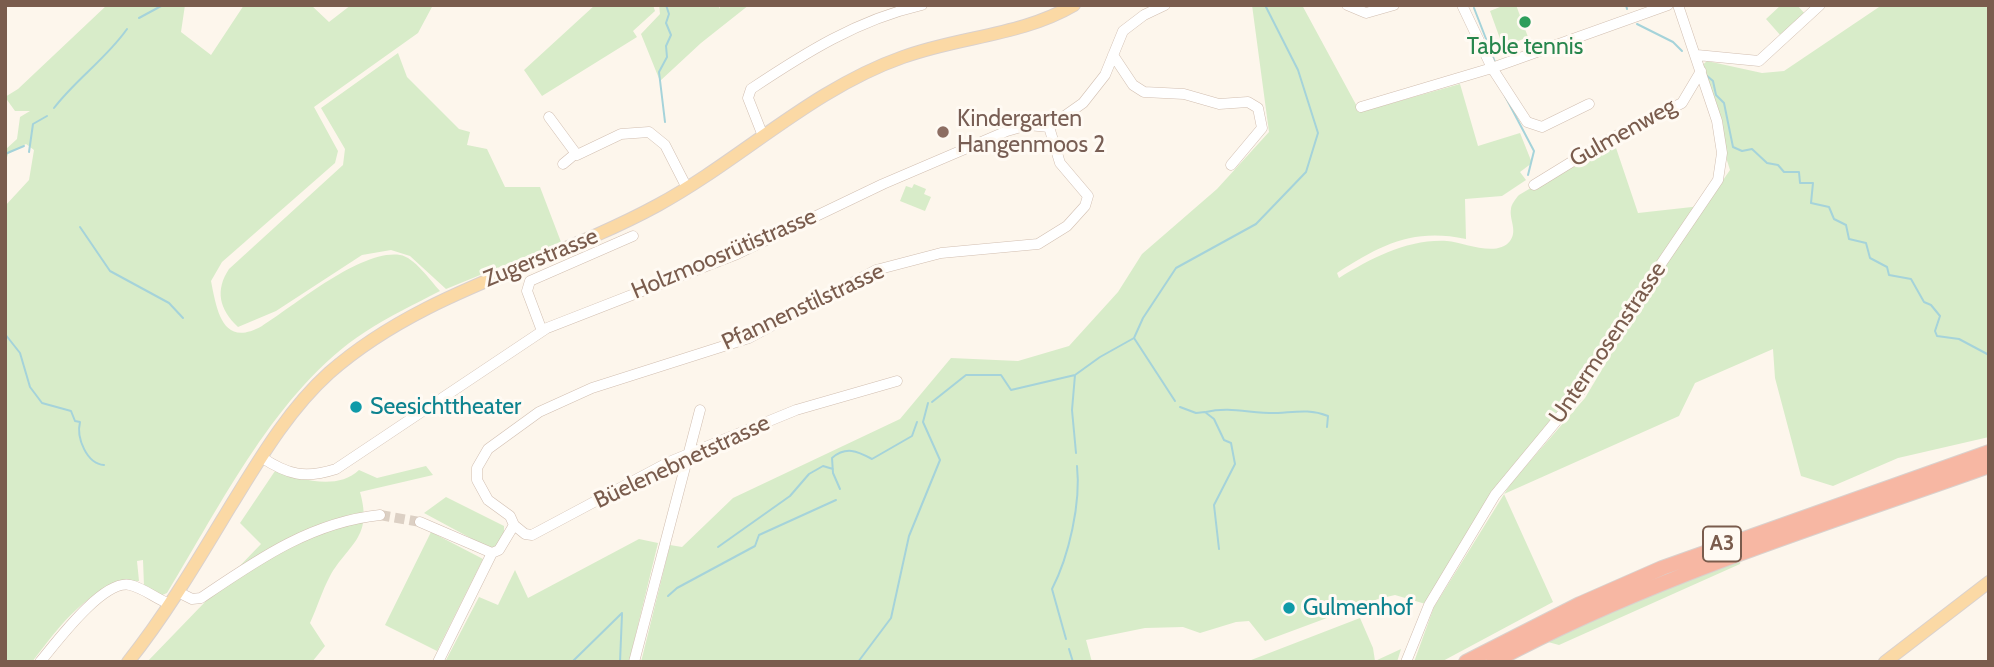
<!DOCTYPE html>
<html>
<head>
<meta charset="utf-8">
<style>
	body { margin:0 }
	#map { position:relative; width:1994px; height:667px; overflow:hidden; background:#fdf6ec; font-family:Cabin,sans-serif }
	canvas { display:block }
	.frame { position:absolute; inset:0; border:7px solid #7a5c4d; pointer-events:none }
</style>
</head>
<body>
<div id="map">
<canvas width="1994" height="667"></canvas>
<div class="frame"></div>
</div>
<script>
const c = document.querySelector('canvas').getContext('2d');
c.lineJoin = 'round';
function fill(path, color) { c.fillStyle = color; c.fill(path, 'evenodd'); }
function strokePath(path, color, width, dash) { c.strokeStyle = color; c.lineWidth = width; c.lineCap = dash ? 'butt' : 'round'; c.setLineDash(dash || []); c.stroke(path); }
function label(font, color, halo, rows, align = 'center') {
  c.font = font + ' Cabin,sans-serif'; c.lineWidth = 6; c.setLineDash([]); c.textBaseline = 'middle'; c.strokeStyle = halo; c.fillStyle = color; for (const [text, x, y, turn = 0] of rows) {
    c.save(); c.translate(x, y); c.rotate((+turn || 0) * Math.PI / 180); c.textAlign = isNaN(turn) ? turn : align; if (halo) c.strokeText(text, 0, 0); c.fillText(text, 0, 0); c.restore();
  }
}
const green = new Path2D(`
	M107,5H185L181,32L211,55L244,5H311L329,22L351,5H433L418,33L314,107L338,151L335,163L222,262L211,281C217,312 223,348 262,326C294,306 361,249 400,255C414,257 430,280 440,291C415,304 389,316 365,332C277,389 221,505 167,593L160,596L144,586L143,560L137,561L139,581C90,582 60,626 32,662H5V206L29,180L34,150L26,144L8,154L5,164V150L17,139L20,117L30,111H15L5,97L18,89Z
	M595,5H653L655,11L633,31L637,37L542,96L524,70Z
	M659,5H718L720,9V5H749L701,43L660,81L641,34L660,14Z
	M1252,5H1302L1360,112L1460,84L1478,146L1520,133L1532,163L1520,172L1526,180L1502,196L1465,199L1466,239C1412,228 1381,245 1337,273L1339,278C1372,258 1407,239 1447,241C1463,242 1497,258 1510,241C1518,230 1509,220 1511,209C1511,205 1516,198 1519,195L1613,139L1638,213L1701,206L1577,396L1495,495L1429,605L1395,595L1378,599L1265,641L1249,621L1236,622L1200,633L1183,627L1145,628L1086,640L1092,662H641L670,545L682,547L733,498L900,419L951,358L1018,361L1069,346L1118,292L1142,254L1217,189L1269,132Z
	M1505,5H1516L1528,37L1503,47L1490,11Z
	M1781,5H1797L1806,15L1781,36L1766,19Z
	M1882,5H1989V437L1898,458L1833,486L1801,476L1775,378L1773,349L1695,383L1679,416L1504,494L1553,602L1441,662H1414L1434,607L1511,483L1585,398L1661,270L1730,170L1698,69L1707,61L1762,73L1784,71Z
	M398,53L407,77L459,129L470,132L467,145L487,149L505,187H540L561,242L446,289L410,256L391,250L362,255L276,311L238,327C219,309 215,290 229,269L343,165L345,149L321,108Z
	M914,184L926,189L924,194L931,197L925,211L900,201L906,186L912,188Z
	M426,466L433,475L360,492C373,538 349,543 330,576C322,591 317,608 310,623L325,646L312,662H147L261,544L240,523L275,471C300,479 337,491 359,470L377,478Z
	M446,497L504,526V538L495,547L489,548L424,513Z
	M431,532L483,559L437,651L385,625Z
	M639,539L658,543L629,662H445L479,597L498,605L515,570L528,598Z
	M1741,558L1740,564L1559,645L1548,642L1637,599Z
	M1360,618L1373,648L1375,661L1401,649L1397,662H1246Z`);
const stream = new Path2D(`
	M1626,5L1627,9
	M1474,8L1495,62
	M139,18L163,5
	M1637,24L1673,42L1682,51
	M1706,75L1713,81L1716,95L1724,103L1733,147L1742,151L1752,149L1767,163L1778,165L1784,172H1799L1800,183H1813L1811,203L1829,207L1834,219L1846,225L1849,239L1866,243L1870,258L1887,267L1889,275L1911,279L1924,302L1931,305L1940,316L1935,331L1937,336L1959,339L1989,355
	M1505,96L1534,151L1528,175
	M54,108C76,79 106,59 127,29
	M665,122L659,72L667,57L666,46L671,35L666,23L669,14L666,5
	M29,152L33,124L47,116
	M5,154L24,146
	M80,227L110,271L169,303L183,318
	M5,334L20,353L30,387L42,403L71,411L75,421L80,422C76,438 87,464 104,465
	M1134,338L1175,401
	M1075,375L1072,410L1076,453
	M932,402L966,375H1001L1011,390L1075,375L1100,357L1134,338L1143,318L1176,268L1256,224L1306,172L1318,133L1298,70L1265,5
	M1180,407L1196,413L1205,412L1214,419L1224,440L1231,443L1235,464L1214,505L1219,549
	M1206,412C1230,406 1253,414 1278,413C1296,412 1310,409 1328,416L1327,427
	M840,489L833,473L832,458C846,446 857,451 872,459L912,436L917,422
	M718,547L790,496L809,474L823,466L833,469
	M668,596L677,588L755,546L759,535L836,500
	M1066,639L1052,589C1069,556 1081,503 1077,466
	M1069,649L1073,662
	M572,662L622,613
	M620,662L622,614
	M858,662L891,618L909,536L940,460L923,422L928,403`);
const minorTunnel = new Path2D(`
	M380,515L420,522`);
const minor = new Path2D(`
	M1347,5L1366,13L1394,5
	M1462,5L1492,68L1527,122L1542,127L1589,104
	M1113,55L1133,85L1144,92L1184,94L1219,104L1248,102L1258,108L1262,128L1231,165
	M1697,55L1759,61L1820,5
	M1361,107L1492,68L1668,5
	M549,117L577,155L621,134L649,132L665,145L687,188
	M763,136L748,98L751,89C805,53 857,20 922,5
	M563,164L575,154
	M1534,185L1604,142L1682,103L1701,71
	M542,331L527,291L530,281L633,236
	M897,381L796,410L669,462L532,535L525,534L514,525L510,516L488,500L477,480V468L488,449L539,412L592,388L749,338L876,270L941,253L1038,244L1067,226L1085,206L1088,196L1060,163L1049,127
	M261,457C288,475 305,479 336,469L547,328L737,254L883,184L1007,131L1028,125L1049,127L1083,103L1105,75L1123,31L1144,15L1165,5
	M420,522L492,553
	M178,592L192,599L201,598C257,560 311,522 380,515
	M40,662C56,643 103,579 130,585C144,588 156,599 170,604
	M438,662L492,553L499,550L514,525
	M634,662L700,410
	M1406,662L1429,605L1495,495L1577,396L1644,289L1718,180L1722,153L1717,121L1678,5`);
const major = new Path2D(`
	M128,662C167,613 198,560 230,507C259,460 288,410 329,373C423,290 550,264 658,205C742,159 812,89 903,57C960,36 1021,36 1074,5
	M1885,662L1989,582`);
const highway = new Path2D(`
	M1466,662L1580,604L1662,568L1989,452
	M1493,662C1651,577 1821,526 1989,466`);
const markers = [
	[1525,22,7,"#2e9e5b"],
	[943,132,7,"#8d6e63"],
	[356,407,7,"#0f9aa8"],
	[1289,608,7,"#0f9aa8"]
];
const shields = [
	[1722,544,38]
];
const shieldNames = [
	["A3",1722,544]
];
const leisureNames = [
	["Table tennis",1525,47]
];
const educationNames = [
	["Kindergarten",957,119],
	["Hangenmoos 2",957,145]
];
const streetNames = [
	["Gulmenweg",1623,133,-29],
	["Holzmoosrütistrasse",724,254,-23],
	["Zugerstrasse",541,258,-22],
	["Pfannenstilstrasse",803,307,-25],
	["Untermosenstrasse",1608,343,-56],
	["Büelenebnetstrasse",682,462,-25]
];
const cultureNames = [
	["Seesichttheater",370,407],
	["Gulmenhof",1303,608]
];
fill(green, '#d8ecc9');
strokePath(stream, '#a5d3da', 2);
strokePath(minorTunnel, '#dcd0c4', 10, [10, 5]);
strokePath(minor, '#d1beb0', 11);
strokePath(major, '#dad1cd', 14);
strokePath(highway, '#dad1cd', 16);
strokePath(minor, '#fff', 10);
strokePath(major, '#fbd9a5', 12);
strokePath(highway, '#f7b7a3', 14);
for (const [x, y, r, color] of markers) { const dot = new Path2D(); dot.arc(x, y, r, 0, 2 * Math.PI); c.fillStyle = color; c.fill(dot); strokePath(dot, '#fffaf3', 2.5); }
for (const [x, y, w] of shields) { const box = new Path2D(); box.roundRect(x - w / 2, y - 17.5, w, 35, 5); c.fillStyle = '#fffaf3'; c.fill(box); strokePath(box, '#7a5c4d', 2); }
label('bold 21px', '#7a5c4d', null, shieldNames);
label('23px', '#27864d', '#fffaf3', leisureNames);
label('23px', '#785e54', '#fffaf3', educationNames, 'left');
label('23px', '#7a5c4d', '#fffaf3', streetNames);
label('23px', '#0d838f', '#fffaf3', cultureNames, 'left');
</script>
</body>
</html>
